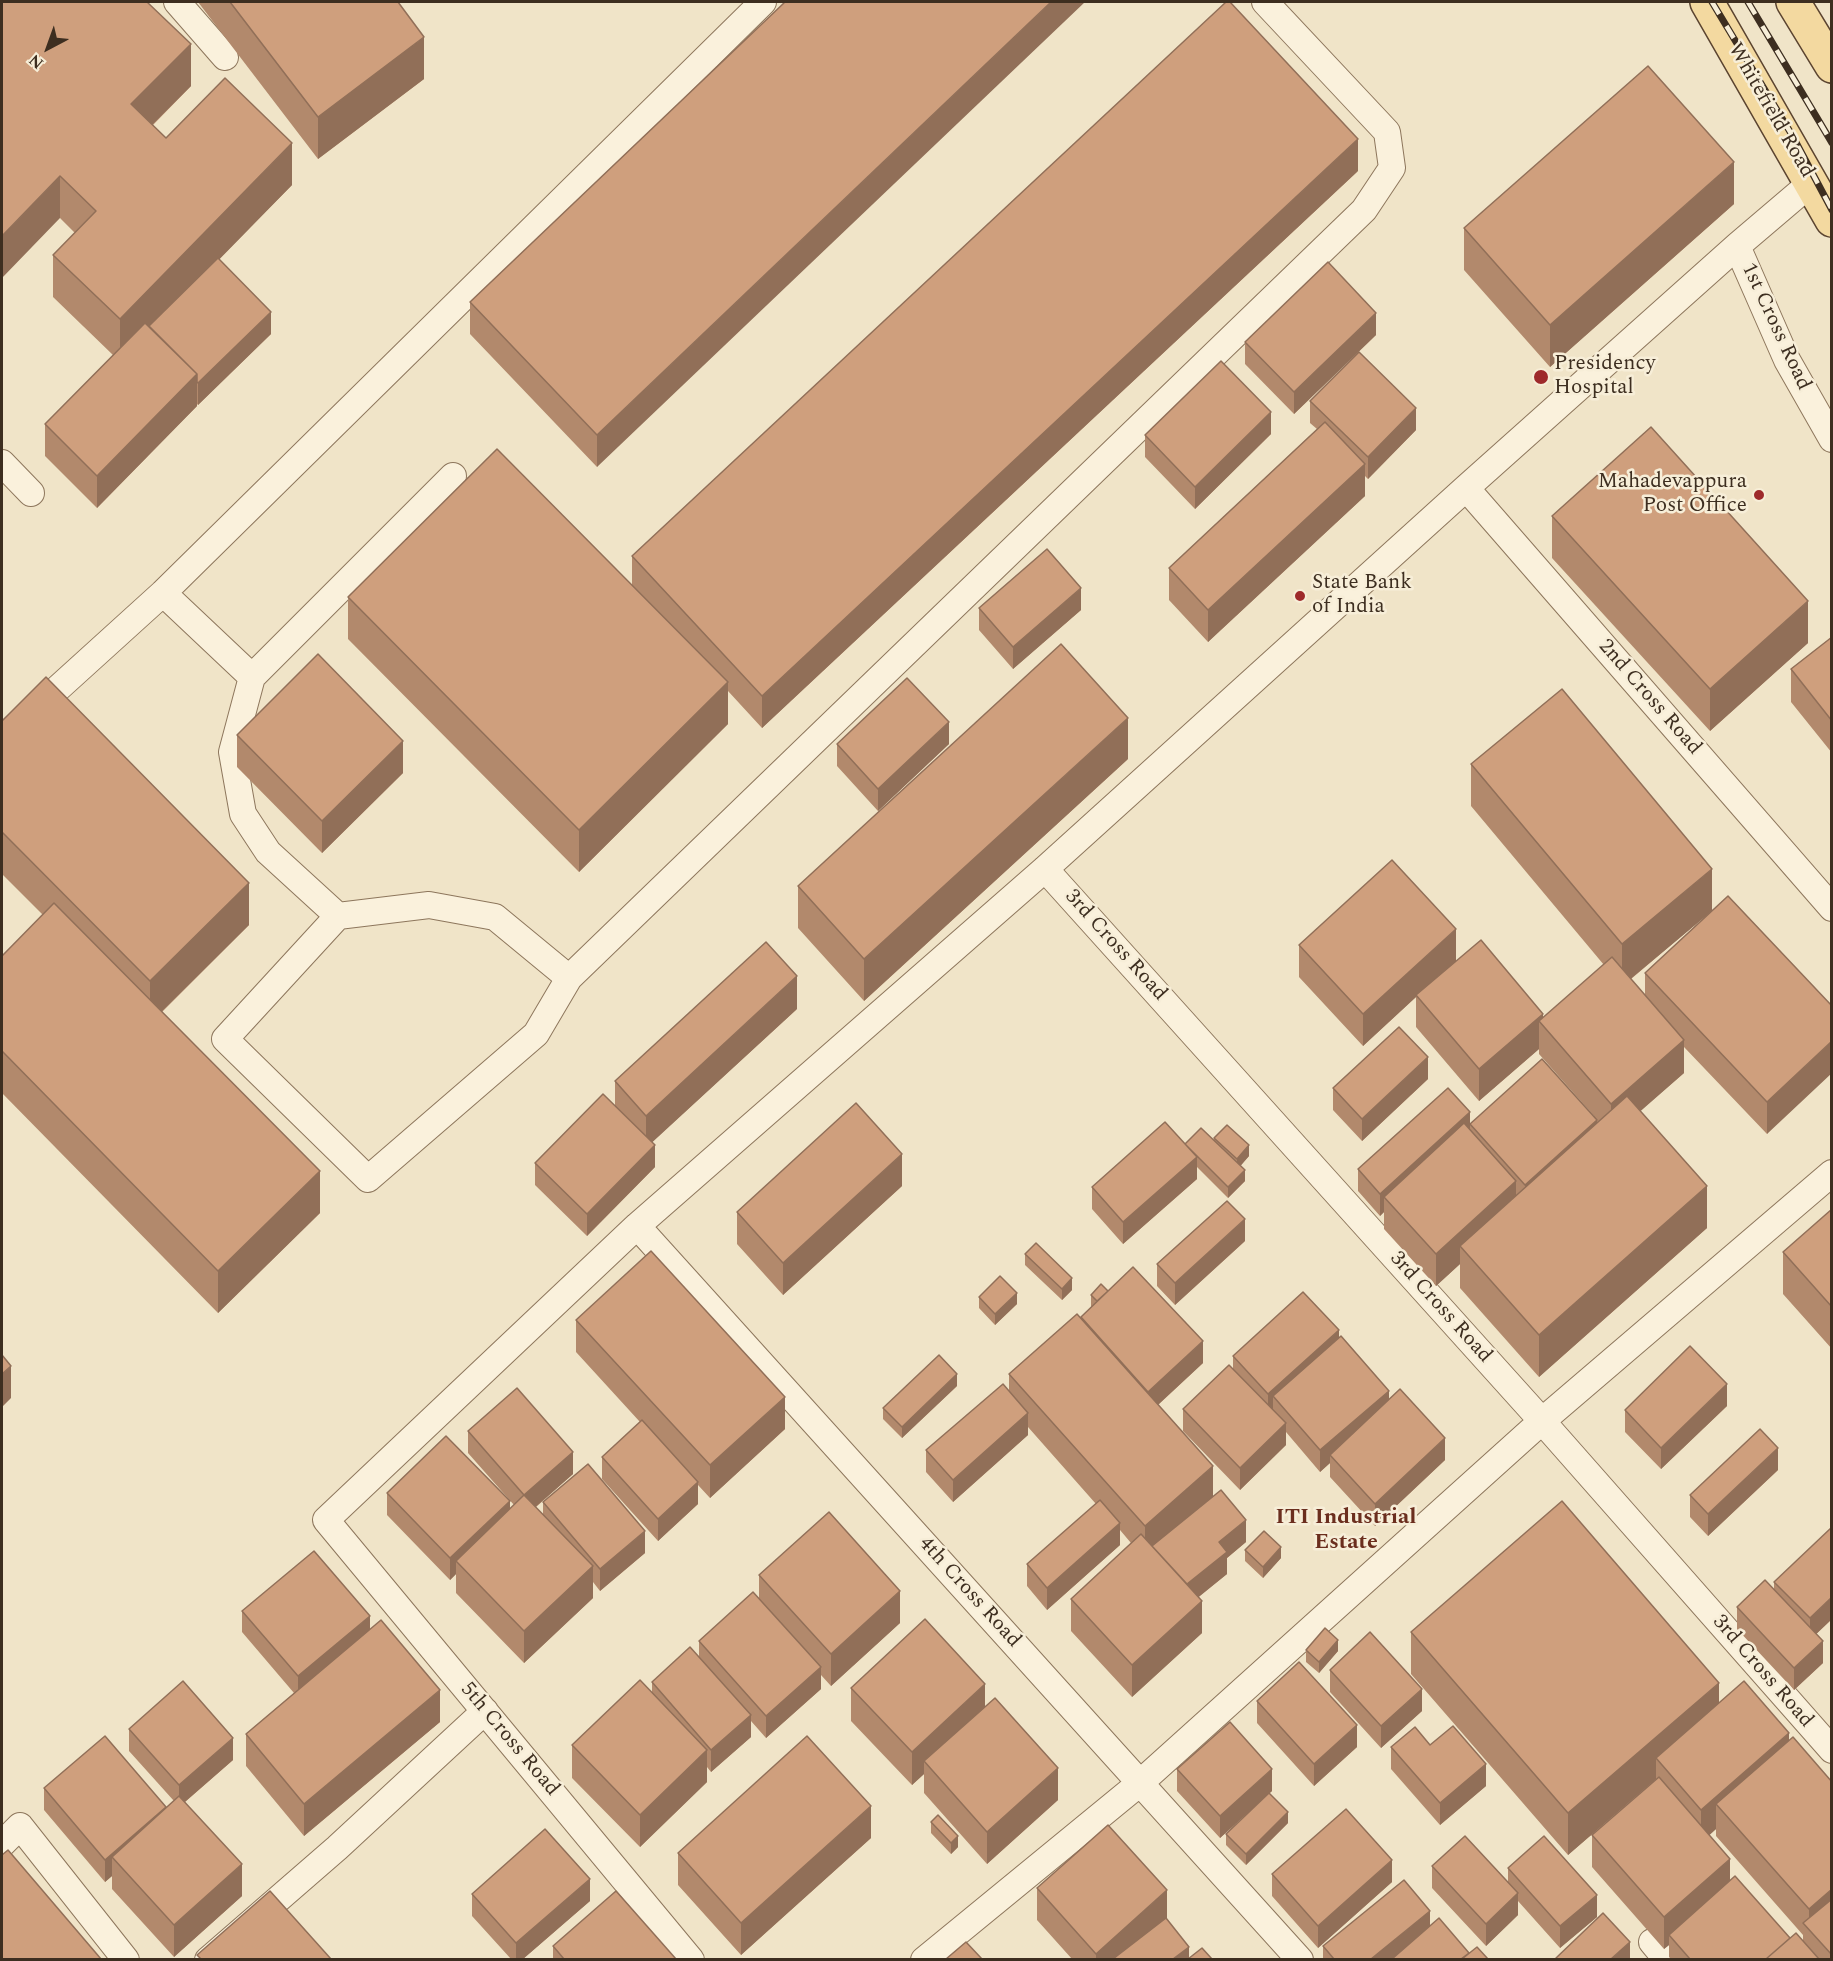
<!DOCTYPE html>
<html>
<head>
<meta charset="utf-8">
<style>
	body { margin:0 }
	#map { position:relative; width:1833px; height:1961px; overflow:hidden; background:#f0e4c8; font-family:Spectral,serif }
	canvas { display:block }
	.frame { position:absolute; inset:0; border:3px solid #3d2e20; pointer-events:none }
	.north { position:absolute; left:18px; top:18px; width:60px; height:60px; -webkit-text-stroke:4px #f7eed8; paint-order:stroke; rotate:221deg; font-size:16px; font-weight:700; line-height:24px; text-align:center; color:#3d2e20 }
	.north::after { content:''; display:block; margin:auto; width:21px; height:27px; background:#3d2e20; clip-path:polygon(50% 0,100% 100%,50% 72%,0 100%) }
</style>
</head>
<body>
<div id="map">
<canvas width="1833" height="1961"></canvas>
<div class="frame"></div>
<div class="north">N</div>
</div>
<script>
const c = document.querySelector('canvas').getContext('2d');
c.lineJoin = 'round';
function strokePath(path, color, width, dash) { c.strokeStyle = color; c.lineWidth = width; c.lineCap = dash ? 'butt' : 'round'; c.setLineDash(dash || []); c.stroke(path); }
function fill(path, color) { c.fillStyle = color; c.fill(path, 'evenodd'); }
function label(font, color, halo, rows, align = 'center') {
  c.font = font + ' Spectral,serif'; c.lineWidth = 5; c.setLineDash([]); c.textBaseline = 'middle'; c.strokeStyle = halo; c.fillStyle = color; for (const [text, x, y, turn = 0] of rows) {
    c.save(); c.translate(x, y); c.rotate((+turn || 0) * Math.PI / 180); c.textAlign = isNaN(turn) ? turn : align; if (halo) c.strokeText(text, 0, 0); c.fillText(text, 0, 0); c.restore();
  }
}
const lane = new Path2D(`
	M177,2L225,57
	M1737,246L1787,360L1832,439
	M2,463L31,493
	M1466,488L1832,908
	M163,593L252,677
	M2,739L163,593L763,2
	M1045,869L1542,1421L1832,1750
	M338,916L268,852L243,814L232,752L252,677L453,476
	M569,978L495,917L429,905L338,916L225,1039L368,1179L536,1034L569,978L1364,210L1392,168L1387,132L1265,2
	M637,1226L1300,1960
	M2,1844L20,1826L126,1960
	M1652,1942L1667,1960
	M208,1960L337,1848L485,1711
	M691,1960L326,1520L637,1226L1045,869L1466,488L1737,246L1811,183
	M924,1960L1140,1783L1542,1421L1832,1173`);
const primary = new Path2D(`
	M1707,2L1832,220
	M1793,2L1832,66`);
const rail = new Path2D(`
	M1712,2L1792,135L1832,210
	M1748,2L1832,143`);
const wall = new Path2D(`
	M2,2L191,86L153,125L166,138L292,185L219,259L271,334L198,405L197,404V406L97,508L45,456V424L113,355L53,297V255L75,233L60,218Z
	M198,2H398L424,79L318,159Z
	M785,2L597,467L470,334V302Z
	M1358,171L762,728L728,691V724L579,872L348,639V597L632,585V556Z
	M1734,204L1550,367L1464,270V228Z
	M1376,335L1294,414L1245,364V342Z
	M1310,401L1416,430L1368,479L1365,476V496L1208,642L1169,600V568L1317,429L1310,423Z
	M1271,434L1195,509L1145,457V435Z
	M1552,516L1808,643L1710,731L1552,558Z
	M979,608L1081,610L1013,669L979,630Z
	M1832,637V753L1791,702V669Z
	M2,721L249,925L162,1012L320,1213L218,1313L2,1093V956L43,915L2,874Z
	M237,735L403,773L322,853L237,767Z
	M837,744H949L878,811L837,766Z
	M1128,759L864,1001L798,928V886Z
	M1471,764L1712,911L1832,1006L1767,1134L1684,1047V1073L1640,1111L1707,1228L1539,1377L1460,1288V1264L1436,1286L1384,1229V1212L1380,1216L1358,1191V1169L1470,1124L1594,1116L1539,1054V1049L1479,1101L1416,1027V997L1363,1046L1299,977V945L1456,961L1543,1018L1604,965L1471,806ZM1710,912L1645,973V995L1631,979Z
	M797,1009L652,1142L655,1167L587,1236L535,1185V1163L615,1106V1081Z
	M1428,1079L1362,1141L1333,1110V1088Z
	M1214,1138L1249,1156L1240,1166L1245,1181L1228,1198L1197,1167V1179L1123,1244L1092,1209V1187L1185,1144L1214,1140Z
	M902,1186L783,1295L737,1244V1212Z
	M1832,1209V1349L1783,1294V1252Z
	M1245,1241L1175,1305L1157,1286V1264Z
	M1025,1254L1072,1290L1062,1300L1025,1265Z
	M1108,1291L1203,1363L1158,1405L1213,1496L1246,1542L1227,1558V1574L1198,1597L1202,1633L1132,1697L1071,1631V1599L1131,1543L1120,1530V1545L1047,1610L1027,1586V1564L1096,1504L1028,1427V1435L953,1502L926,1472V1450L1009,1392V1374L1081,1317L1091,1307V1295Z
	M979,1297L1017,1304L995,1325L979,1308Z
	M576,1320L785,1429L710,1498L698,1485V1504L658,1541L602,1479V1457L640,1422L576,1352Z
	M1339,1338L1389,1400L1445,1460L1375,1526L1330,1477V1463L1320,1472L1286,1432V1445L1240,1490L1183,1431V1409L1233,1369V1356Z
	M957,1386L902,1438L883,1419V1408Z
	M1727,1406L1661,1469L1625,1432V1410Z
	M468,1431L573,1474L536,1507L543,1515V1502L645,1553L600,1591L593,1582V1598L524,1663L456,1593V1574L450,1580L387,1515V1493L510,1509L514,1505L468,1453Z
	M1778,1470L1708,1536L1690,1517V1495Z
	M1245,1550L1281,1558L1263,1578L1245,1561Z
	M759,1575L900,1623L831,1686L821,1675V1689L766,1738L751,1721V1737L711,1772L707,1767V1782L640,1847L572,1778V1745L652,1693V1682L699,1657V1641L759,1599Z
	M1774,1582L1832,1619L1816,1634L1823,1663L1794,1690L1737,1629V1607L1774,1589Z
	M242,1611L370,1630L440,1722L304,1836L246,1766V1734L294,1693L242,1632Z
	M1411,1632L1719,1703L1789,1741L1832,1782V1959H1671L1669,1957V1945L1664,1949L1592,1867V1835L1656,1779L1568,1855L1411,1674ZM1716,1829V1836L1803,1935V1941L1790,1938L1730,1880L1709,1835Z
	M1832,1641V1665L1831,1664V1642Z
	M1306,1650L1338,1651L1319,1673L1306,1662Z
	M1330,1670L1422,1711L1381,1748L1330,1692Z
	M851,1688L985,1707L1058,1800L987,1864L924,1793V1774L912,1785L851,1721Z
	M1257,1701L1357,1747L1314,1786L1257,1723Z
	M129,1729L233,1760L185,1802L242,1896L174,1957L112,1889V1876L105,1882L44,1810V1788L166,1808L174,1801L129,1751Z
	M1430,1745L1486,1786L1440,1825L1391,1769V1747Z
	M1177,1769L1272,1791L1220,1838L1177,1791Z
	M931,1822L958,1847L951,1854L931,1833Z
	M1288,1823L1246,1865L1226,1845V1834Z
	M871,1838L741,1955L678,1885V1853Z
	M1432,1866L1508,1882V1868L1597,1917L1560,1948L1518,1901V1915L1486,1946L1432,1888Z
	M1272,1874L1392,1882L1318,1948L1272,1896Z
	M1037,1888L1167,1919L1189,1959H1212H1072L1037,1920Z
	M472,1894L590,1901L523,1959H511L472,1916Z
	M1430,1927L1469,1953L1488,1959H1323V1946Z
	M553,1946L676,1959H553Z`);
const shadedWall = new Path2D(`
	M1051,2H1085L597,467V435Z
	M424,37V79L318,159V117Z
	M191,44V86L131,146V104Z
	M1358,139V171L762,728V696Z
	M292,143V185L120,361V319Z
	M1734,162V204L1550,367V325Z
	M60,176V218L2,278V236Z
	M271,312V334L198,405V383Z
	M1376,313V335L1294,414V392Z
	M197,374V406L97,508V476Z
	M1416,408V430L1368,479V457Z
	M1271,412V434L1195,509V487Z
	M1365,464V496L1208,642V610Z
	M1081,588V610L1013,669V647Z
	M1808,601V643L1710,731V689Z
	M728,682V724L579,872V830Z
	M1128,718V759L864,1001V959Z
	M949,722V744L878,811V789Z
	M403,741V773L322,853V821Z
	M1712,869V911L1622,986V944Z
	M249,883V925L150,1023V981Z
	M1456,929V961L1416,995V997L1363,1046V1014Z
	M797,976V1009L646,1148V1116Z
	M1543,1014V1026L1539,1021V1049L1479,1101V1069Z
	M1684,1040V1073L1611,1137V1104Z
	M1832,1041V1073L1767,1134V1102Z
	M1428,1057V1079L1362,1141V1119Z
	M1470,1112V1134L1384,1197V1212L1380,1216V1194Z
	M1597,1120V1142L1525,1207V1185Z
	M655,1145V1167L587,1236V1214Z
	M1249,1145V1156L1237,1170V1159Z
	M902,1154V1186L783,1295V1263Z
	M1197,1157V1179L1123,1244V1222Z
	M1245,1170V1181L1228,1198V1187Z
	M320,1171V1213L218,1313V1271Z
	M1516,1181V1213L1460,1246V1264L1436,1286V1254Z
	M1707,1186V1228L1539,1377V1335Z
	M1245,1219V1241L1175,1305V1283Z
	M1072,1278V1290L1062,1300V1289Z
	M1017,1293V1304L995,1325V1314Z
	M1339,1330V1352L1273,1396V1411L1268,1416V1394Z
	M1203,1341V1363L1148,1414V1392Z
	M11,1366V1398L2,1407V1374Z
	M957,1374V1386L902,1438V1427Z
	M1727,1384V1406L1661,1469V1448Z
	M1389,1391V1413L1330,1455V1463L1320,1472V1450Z
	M785,1397V1429L710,1498V1465Z
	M1028,1413V1435L953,1502V1480Z
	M1286,1423V1445L1240,1490V1468Z
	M1445,1438V1460L1375,1526V1504Z
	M1778,1448V1470L1708,1536V1514Z
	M573,1452V1474L524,1517V1495Z
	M1213,1466V1498L1145,1558V1526Z
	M698,1482V1504L658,1541V1519Z
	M510,1501V1523L456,1561V1574L450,1580V1558Z
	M1246,1520V1542L1227,1558V1574L1184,1609V1587L1219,1542Z
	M1120,1523V1545L1047,1610V1588Z
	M645,1531V1553L600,1591V1569Z
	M1281,1547V1558L1263,1578V1567Z
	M593,1566V1598L524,1663V1631Z
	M900,1591V1623L831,1686V1654Z
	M1832,1597V1619L1810,1640V1618Z
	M1202,1601V1633L1132,1697V1665Z
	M370,1616V1638L298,1698V1676Z
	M1338,1640V1651L1319,1673V1662Z
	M1823,1641V1663L1794,1690V1668Z
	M821,1667V1689L766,1738V1716Z
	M1719,1683V1725L1656,1758V1779L1568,1855V1813Z
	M985,1684V1716L924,1761V1774L912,1785V1752Z
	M1422,1689V1711L1381,1748V1726Z
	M440,1690V1722L304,1836V1804Z
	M751,1715V1737L711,1772V1750Z
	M1357,1725V1747L1314,1786V1764Z
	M1789,1733V1766L1716,1804V1829L1701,1843V1810Z
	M233,1738V1760L179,1807V1785Z
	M707,1750V1782L640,1847V1815Z
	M1486,1764V1786L1440,1825V1803Z
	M1058,1768V1800L987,1864V1832Z
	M1272,1769V1791L1220,1838V1816Z
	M871,1806V1838L741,1955V1923Z
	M166,1807L112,1857V1876L105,1882V1860Z
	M1288,1812V1823L1246,1865V1854Z
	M958,1836V1847L951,1854V1843Z
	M1730,1859V1891L1669,1935V1945L1664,1949V1917Z
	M1392,1860V1882L1318,1948V1926Z
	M242,1864V1896L174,1957V1925Z
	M590,1879V1901L523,1959H516V1943Z
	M1832,1889V1921L1809,1930V1909Z
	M1167,1890V1923L1126,1959H1096V1954Z
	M1518,1893V1915L1486,1946V1924Z
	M1597,1895V1917L1560,1948V1926Z
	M1430,1911V1933L1398,1959H1371Z
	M1630,1942V1959H1611Z
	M1189,1947V1959H1173Z`);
const building = new Path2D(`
	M2,2H147L191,44L131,104L166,138L225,78L292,143L120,319L53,255L96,211L60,176L2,236Z
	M230,2H398L424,37L318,117Z
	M785,2H1051L597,435L470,302Z
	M1226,2H1230L1358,139L762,696L632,556Z
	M1648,66L1734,162L1550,325L1464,228Z
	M218,258L271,312L198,383L197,382V374L149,326Z
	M1328,262L1376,313L1294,392L1245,342Z
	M145,323L197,374L97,476L45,424Z
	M1359,352L1416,408L1368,457L1310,401Z
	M1221,361L1271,412L1195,487L1145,435Z
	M1325,422L1365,464L1208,610L1169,568Z
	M1651,427L1808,601L1710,689L1552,516Z
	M497,449L728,682L579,830L348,597Z
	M1047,549L1081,588L1013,647L979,608Z
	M1832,637V721L1791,669Z
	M1061,644L1128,718L864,959L798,886Z
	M318,654L403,741L322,821L237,735Z
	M46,677L249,883L150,981L2,832V721Z
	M907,678L949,722L878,789L837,744Z
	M1562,689L1712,869L1622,944L1471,764Z
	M1392,860L1456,929L1363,1014L1299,945Z
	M1728,896L1832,1006V1041L1767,1102L1645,973Z
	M54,903L320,1171L218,1271L2,1051V956Z
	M1481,940L1543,1014L1479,1069L1416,995Z
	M766,942L797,976L646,1116L615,1081Z
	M1612,957L1684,1040L1611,1104L1539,1021Z
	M1399,1027L1428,1057L1362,1119L1333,1088Z
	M1542,1059L1597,1120L1525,1185L1470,1124Z
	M1448,1088L1470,1112L1380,1194L1358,1169Z
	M603,1094L655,1145L587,1214L535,1163Z
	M1627,1096L1707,1186L1539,1335L1460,1246Z
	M856,1103L902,1154L783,1263L737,1212Z
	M1165,1122L1197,1157L1123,1222L1092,1187Z
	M1464,1123L1516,1181L1436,1254L1384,1197Z
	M1227,1125L1249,1145L1237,1159L1214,1138Z
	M1201,1128L1245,1170L1228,1187L1185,1144Z
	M1227,1201L1245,1219L1175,1283L1157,1264Z
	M1832,1209V1307L1783,1252Z
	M1036,1243L1072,1278L1062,1289L1025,1254Z
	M651,1251L785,1397L710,1465L576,1320Z
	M1133,1267L1203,1341L1148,1392L1081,1317Z
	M1000,1276L1017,1293L995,1314L979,1297Z
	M1101,1284L1108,1291L1097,1301L1091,1295Z
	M1303,1292L1339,1330L1268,1394L1233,1356Z
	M1077,1314L1213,1466L1145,1526L1009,1374Z
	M1341,1336L1389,1391L1320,1450L1273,1396Z
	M1690,1346L1727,1384L1661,1448L1625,1410Z
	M2,1355L11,1366L2,1374Z
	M939,1355L957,1374L902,1427L883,1408Z
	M1229,1365L1286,1423L1240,1468L1183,1409Z
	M1003,1384L1028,1413L953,1480L926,1450Z
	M517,1388L573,1452L524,1495L468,1431Z
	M1400,1389L1445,1438L1375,1504L1330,1455Z
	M642,1420L698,1482L658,1519L602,1457Z
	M1760,1429L1778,1448L1708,1514L1690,1495Z
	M446,1436L510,1501L450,1558L387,1493Z
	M588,1464L645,1531L600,1569L543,1502Z
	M1221,1490L1246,1520L1219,1542L1227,1552L1187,1584L1152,1546Z
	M524,1495L593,1566L524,1631L456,1561Z
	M1100,1500L1120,1523L1047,1588L1027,1564Z
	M1562,1501L1719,1683L1568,1813L1411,1632Z
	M829,1512L900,1591L831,1654L759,1575Z
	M1832,1527V1597L1810,1618L1774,1582Z
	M1264,1531L1281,1547L1263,1567L1245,1550Z
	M1141,1534L1202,1601L1132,1665L1071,1599Z
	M314,1551L370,1616L298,1676L242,1611Z
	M1765,1580L1823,1641L1794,1668L1737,1607Z
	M753,1592L821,1667L766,1716L699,1641Z
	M925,1619L985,1684L912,1752L851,1688Z
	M381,1620L440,1690L304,1804L246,1734Z
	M1325,1628L1338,1640L1319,1662L1306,1650Z
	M1370,1632L1422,1689L1381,1726L1330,1670Z
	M690,1647L751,1715L711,1750L652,1682Z
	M1299,1662L1357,1725L1314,1764L1257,1701Z
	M640,1680L707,1750L640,1815L572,1745Z
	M183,1681L233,1738L179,1785L129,1729Z
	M1744,1681L1789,1733L1701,1810L1656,1758Z
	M995,1698L1058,1768L987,1832L924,1761Z
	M1230,1722L1272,1769L1220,1816L1177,1769Z
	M1453,1726L1486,1764L1440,1803L1391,1747L1415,1727L1430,1745Z
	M105,1736L166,1807L105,1860L44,1788Z
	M807,1736L871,1806L741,1923L678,1853Z
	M1793,1737L1832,1782V1889L1809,1909L1716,1804Z
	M1659,1777L1730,1859L1664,1917L1592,1835Z
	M1269,1793L1288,1812L1246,1854L1226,1834Z
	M179,1796L242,1864L174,1925L112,1857Z
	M1346,1809L1392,1860L1318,1926L1272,1874Z
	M938,1815L958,1836L951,1843L931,1822Z
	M1108,1825L1167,1890L1096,1954L1037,1888Z
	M545,1829L590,1879L516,1943L472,1894Z
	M1465,1836L1518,1893L1486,1924L1432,1866Z
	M1544,1836L1597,1895L1560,1926L1508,1868Z
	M8,1850L101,1959H2V1855Z
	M1735,1876L1790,1938L1766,1959H1690L1669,1935Z
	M1404,1880L1430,1911L1371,1959H1334L1323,1946Z
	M270,1891L331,1959H201L197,1955Z
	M616,1891L676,1959H564L553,1946Z
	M1832,1899V1955L1803,1923Z
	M1603,1913L1630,1942L1611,1959H1557L1556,1958Z
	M1166,1918L1189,1947L1173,1959H1113Z
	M1439,1918L1469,1953L1461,1959H1392Z
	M1796,1933L1819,1959H1766Z
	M966,1942L982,1959H946Z
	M1477,1947L1488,1959H1462Z
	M1202,1948L1212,1959H1188Z`);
const markers = [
	[1541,377,8,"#9e2a2b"],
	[1759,495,6,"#9e2a2b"],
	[1300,596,6,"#9e2a2b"]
];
const streetNames = [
	["Whitefield Road",1770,111,60],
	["1st Cross Road",1775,327,65],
	["2nd Cross Road",1649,698,49],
	["3rd Cross Road",1115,946,48],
	["3rd Cross Road",1440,1308,48],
	["4th Cross Road",969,1593,48],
	["3rd Cross Road",1762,1672,49],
	["5th Cross Road",509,1740,50]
];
const poiNames = [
	["Presidency",1554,365],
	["Hospital",1554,389],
	["Mahadevappura",1747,483,"right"],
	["Post Office",1747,507,"right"],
	["State Bank",1312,584],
	["of India",1312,608]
];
const neighbourhoodNames = [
	["ITI Industrial",1346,1519],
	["Estate",1346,1544]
];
strokePath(lane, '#8d765c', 28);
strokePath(primary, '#5b4430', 36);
strokePath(lane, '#faf1dc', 26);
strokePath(primary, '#f3d9a0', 33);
strokePath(rail, '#3d2e20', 7);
strokePath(rail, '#f7eed8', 4.5, [14]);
fill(wall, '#b2896c');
fill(shadedWall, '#916f58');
fill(building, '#cf9f7d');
strokePath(building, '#916f58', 1.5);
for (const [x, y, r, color] of markers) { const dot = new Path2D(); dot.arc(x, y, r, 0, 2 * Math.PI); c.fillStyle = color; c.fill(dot); strokePath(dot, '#f7eed8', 2); }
label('21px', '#3d2e20', '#f7eed8', streetNames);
label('21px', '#3d2e20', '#f7eed8', poiNames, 'left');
label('bold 22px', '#6b2e1e', '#f7eed8', neighbourhoodNames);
</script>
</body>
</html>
